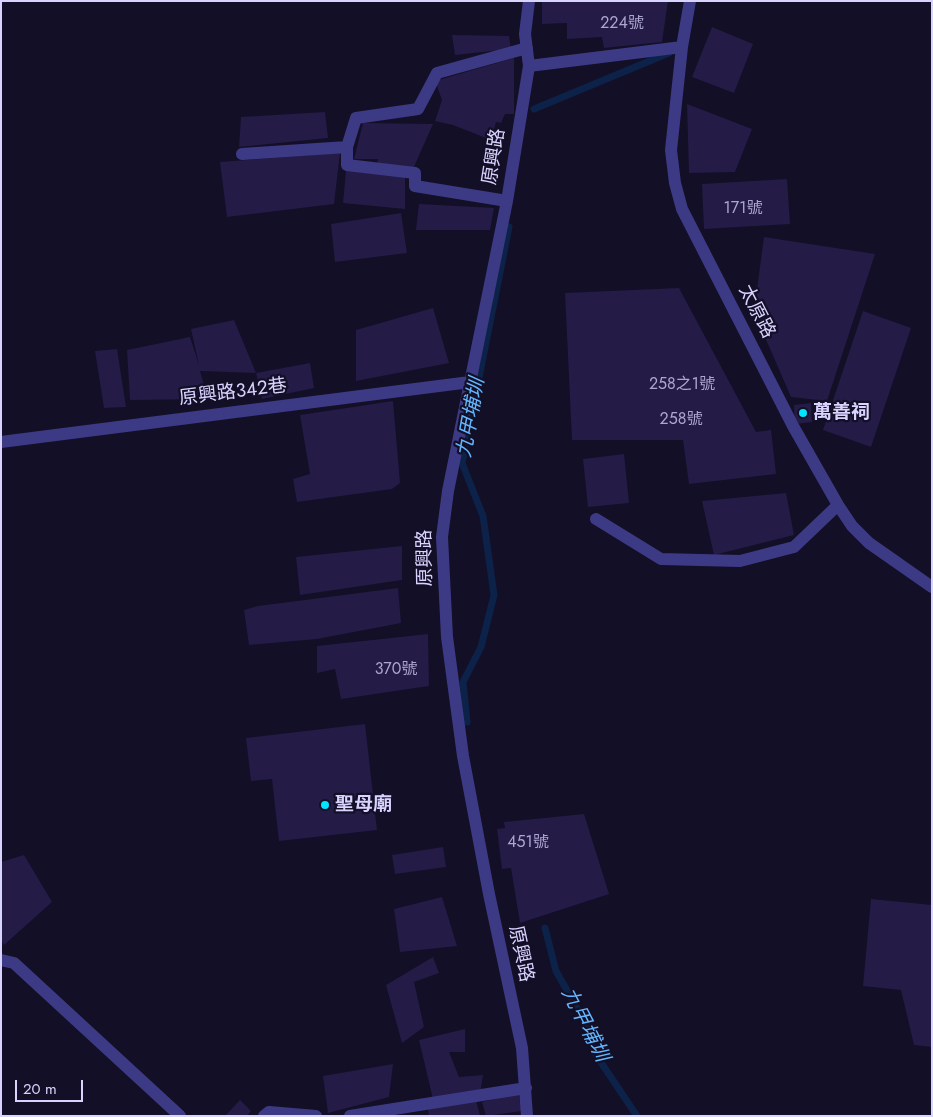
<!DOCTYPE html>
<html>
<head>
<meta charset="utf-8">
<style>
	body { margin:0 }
	#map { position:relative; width:933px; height:1117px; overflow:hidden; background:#130f26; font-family:Jost,sans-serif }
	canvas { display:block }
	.frame { position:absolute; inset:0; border:2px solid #d9d4ff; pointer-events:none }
	.scale { position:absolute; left:15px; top:1080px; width:68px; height:22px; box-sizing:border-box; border:2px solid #d9d4ff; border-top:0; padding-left:6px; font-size:15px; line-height:18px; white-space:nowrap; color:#d9d4ff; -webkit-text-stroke:4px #130f26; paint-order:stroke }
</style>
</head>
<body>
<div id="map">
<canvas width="933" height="1117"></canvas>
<div class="frame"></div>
<div class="scale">20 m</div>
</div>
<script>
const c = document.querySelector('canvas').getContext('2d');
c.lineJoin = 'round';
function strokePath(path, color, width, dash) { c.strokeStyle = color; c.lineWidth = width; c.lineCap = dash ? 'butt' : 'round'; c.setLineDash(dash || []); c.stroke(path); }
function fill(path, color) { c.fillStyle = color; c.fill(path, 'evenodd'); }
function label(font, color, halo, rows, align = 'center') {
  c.font = font + ' Jost,"Noto Sans TC",sans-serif'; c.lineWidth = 4.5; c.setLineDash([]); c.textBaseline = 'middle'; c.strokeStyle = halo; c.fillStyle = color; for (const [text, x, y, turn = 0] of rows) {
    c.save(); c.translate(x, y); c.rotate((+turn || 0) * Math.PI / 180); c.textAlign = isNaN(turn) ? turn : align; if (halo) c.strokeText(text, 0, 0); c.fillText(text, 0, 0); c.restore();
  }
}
const stream = new Path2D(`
	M534,109L669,53
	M467,722L463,682L481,647L494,595L483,516L462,463L509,227
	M545,928L556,971L586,1024L596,1055L637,1116`);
const building = new Path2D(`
	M542,1H668L662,42L604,48L602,37L567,39V23L542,24Z
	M712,27L753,44L734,93L692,77Z
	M452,35L509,36L511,49L455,55Z
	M514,58V114H505L501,123L496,122L491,140L453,125L435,121L442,100L435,81Z
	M687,104L752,129L735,172L689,173Z
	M325,112L328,138L239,147L241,117Z
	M363,123L433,124L413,169L377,165L378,159H354Z
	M340,153L334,204L227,217L220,162Z
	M346,170L405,176V209L343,203Z
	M787,179L790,224L704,229L702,184Z
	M419,204L494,208L490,230H416Z
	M401,213L407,253L335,262L331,224Z
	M764,237L875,254L827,401L791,397L754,312Z
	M679,288L756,432L771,430L776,474L689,484L683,440H572L565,293Z
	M433,308L449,363L356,381V330Z
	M863,311L911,328L871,447L823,430Z
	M234,320L256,373L200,371L208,399L130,400L127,350L190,337L199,365L191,329Z
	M117,349L126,407L104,408L95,351Z
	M310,363L314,388L262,399L256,373Z
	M393,401L400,483L392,489L297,502L293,479L310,474L300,415Z
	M811,403L812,422L795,424L794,405Z
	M624,454L629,503L588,507L583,459Z
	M786,493L794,535L714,555L702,501Z
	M402,546V580L300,595L296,557Z
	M398,588L401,623L317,639L249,645L244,610L258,606Z
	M428,634L429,686L341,699L335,669L317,673V646Z
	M365,724L377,830L279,841L272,779L251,781L246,738Z
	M584,814L609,894L520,923L511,868L502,869L497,829L505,828L504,822Z
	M443,847L446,867L395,874L392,855Z
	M24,855L52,902L4,945L1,940V862Z
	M442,897L457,946L400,952L394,909Z
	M871,899L932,905V1047L914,1045L901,990L863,986Z
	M433,957L439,973L414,982L424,1027L402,1043L386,985Z
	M465,1029V1052H449L459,1077L483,1075L480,1094L433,1099L419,1040Z
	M393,1064L389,1097L328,1113L323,1076Z
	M518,1093L522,1111L486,1116L482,1102Z
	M240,1100L251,1111L247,1116H225Z
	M476,1100L480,1116H429L428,1109Z`);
const minor = new Path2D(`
	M690,1L682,47L671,150L675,183L682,209L793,426L838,505L852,526L869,543L932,587
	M529,66L682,47
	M347,147L356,118L418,109L437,73L527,48
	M242,154L347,147V165L415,173V186L507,201
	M1,442L470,382
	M596,519L661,559L740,561L794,547L838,505
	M1,960L14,963L180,1116
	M264,1116L269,1112L316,1116
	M350,1116L526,1088
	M527,1116L522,1048L489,894L463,756L447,637L442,537L448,491L507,201L529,66L525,34L529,1`);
const markers = [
	[803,413,5,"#00e5ff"],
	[325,805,5,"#00e5ff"]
];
const numberNames = [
	["224號",622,24],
	["171號",743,209],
	["258之1號",682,385],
	["258號",681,420],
	["370號",396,670],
	["451號",528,843]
];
const streetNames = [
	["原興路",495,157,-81],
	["太原路",756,312,63],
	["原興路342巷",233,393,-7],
	["原興路",426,558,-91],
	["原興路",520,954,78]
];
const poiNames = [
	["萬善祠",813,413],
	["聖母廟",335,805]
];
const waterNames = [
	["九甲埔圳",472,418,-80],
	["九甲埔圳",584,1025,63]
];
strokePath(stream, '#0c2248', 7);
fill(building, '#241b47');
strokePath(minor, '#3d3a85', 12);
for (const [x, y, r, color] of markers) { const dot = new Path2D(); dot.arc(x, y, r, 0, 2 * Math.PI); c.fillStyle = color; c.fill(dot); strokePath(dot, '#130f26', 2); }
label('16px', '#aca6d1', null, numberNames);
label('19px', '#d9d4ff', '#130f26', streetNames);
label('bold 19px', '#d9d4ff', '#130f26', poiNames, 'left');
label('italic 20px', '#62b6ff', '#130f26', waterNames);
</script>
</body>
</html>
